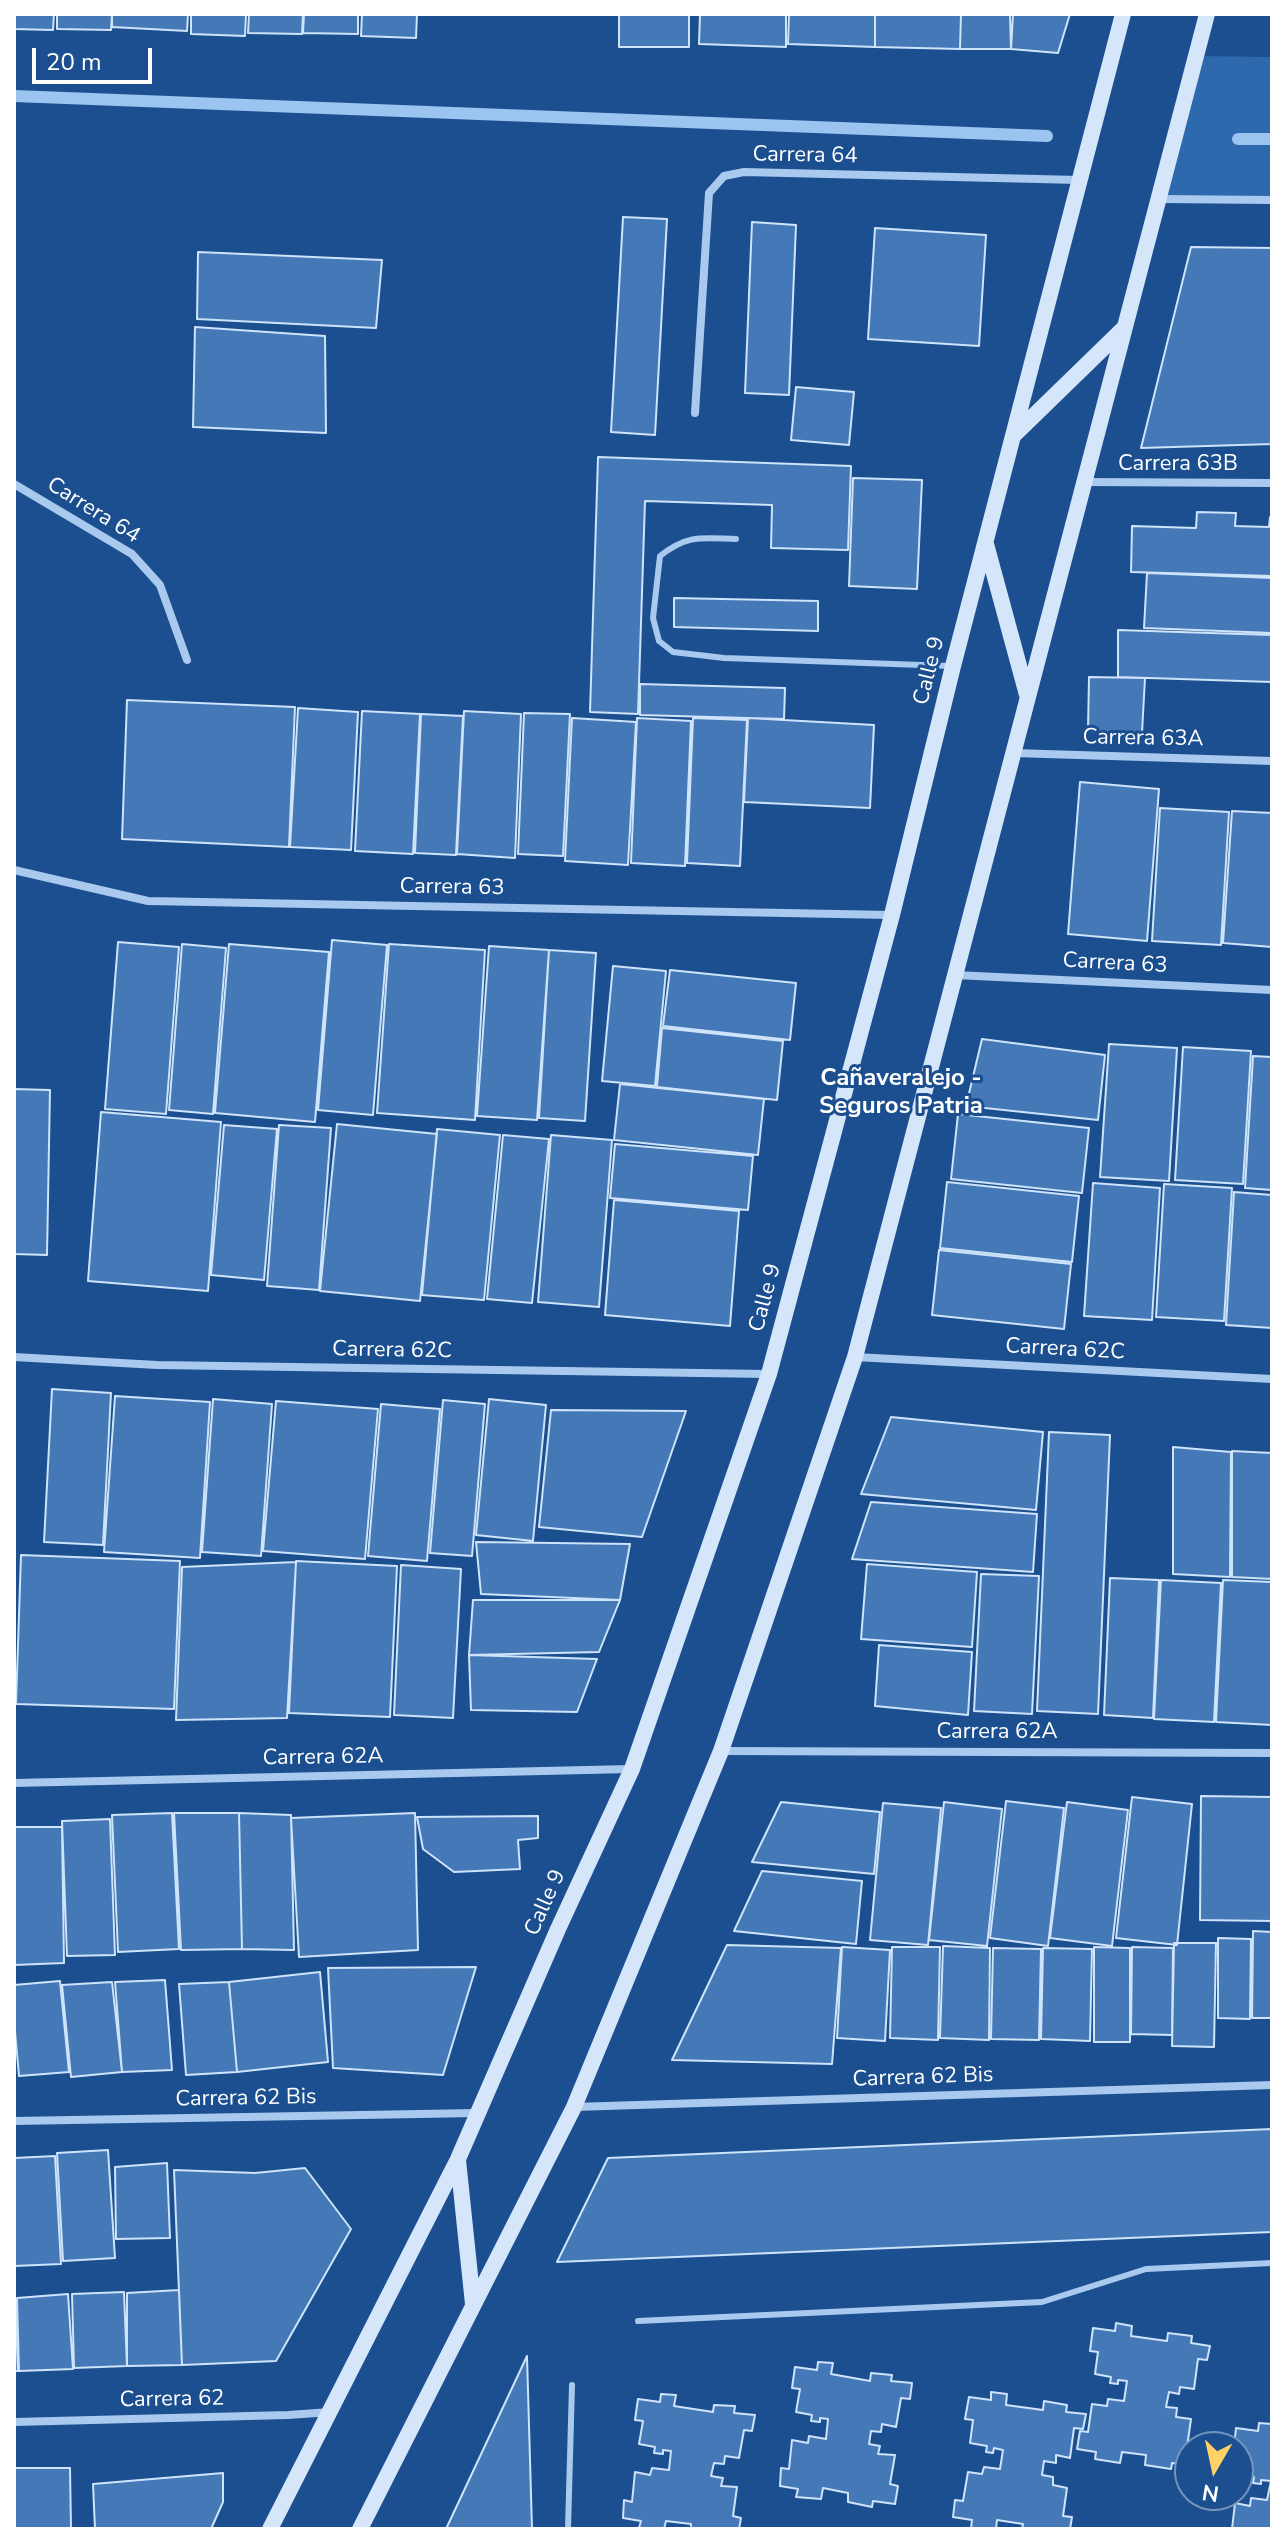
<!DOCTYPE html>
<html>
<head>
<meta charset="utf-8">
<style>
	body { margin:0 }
	#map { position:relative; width:1286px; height:2543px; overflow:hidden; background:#1b4f8f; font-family:"Nunito Sans",sans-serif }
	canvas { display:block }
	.frame { position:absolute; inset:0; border:16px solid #fff; pointer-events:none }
	.north { position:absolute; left:1174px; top:2431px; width:80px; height:80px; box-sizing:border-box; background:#1b4f8f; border:2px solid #7695bc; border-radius:50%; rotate:189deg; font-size:22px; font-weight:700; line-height:32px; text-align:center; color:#fff }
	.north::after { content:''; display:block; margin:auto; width:28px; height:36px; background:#ffd166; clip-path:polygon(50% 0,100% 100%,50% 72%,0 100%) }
	.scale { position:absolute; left:32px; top:48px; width:120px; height:36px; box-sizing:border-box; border:4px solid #fff; border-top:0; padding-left:10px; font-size:24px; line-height:28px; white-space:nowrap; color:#fff; -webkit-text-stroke:6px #1b4f8f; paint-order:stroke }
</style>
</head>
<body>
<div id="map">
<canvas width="1286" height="2543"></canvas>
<div class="frame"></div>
<div class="north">N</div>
<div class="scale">20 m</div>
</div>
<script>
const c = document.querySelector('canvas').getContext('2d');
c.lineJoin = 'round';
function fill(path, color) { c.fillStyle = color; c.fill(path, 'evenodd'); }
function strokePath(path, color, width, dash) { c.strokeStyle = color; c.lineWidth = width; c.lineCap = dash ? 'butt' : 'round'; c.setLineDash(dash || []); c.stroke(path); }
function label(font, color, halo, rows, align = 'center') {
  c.font = font + ' "Nunito Sans",sans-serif'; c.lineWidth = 6; c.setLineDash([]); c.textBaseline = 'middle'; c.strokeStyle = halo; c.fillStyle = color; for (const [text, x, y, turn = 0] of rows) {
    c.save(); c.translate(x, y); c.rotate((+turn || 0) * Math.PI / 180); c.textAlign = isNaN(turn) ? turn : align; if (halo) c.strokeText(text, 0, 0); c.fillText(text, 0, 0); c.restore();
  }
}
const green = new Path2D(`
	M1196,56L1272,57V200L1158,199Z`);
const stream = new Path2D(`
	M14,96L1047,136
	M1238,139H1272`);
const building = new Path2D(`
	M14,14H54L53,30L14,29Z
	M57,14H112L111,30L57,29Z
	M112,14H188L187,31L112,27Z
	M191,14H246L245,36L191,34Z
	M249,14H303L302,34L248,33Z
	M304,14H358V34L303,33Z
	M362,14H417L416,38L361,36Z
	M619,14H689V47H619Z
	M700,14H786V47L699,44Z
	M789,14H875V47L788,44Z
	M875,14H961L960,49L875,47Z
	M961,14H1010L1011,49H960Z
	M1013,14H1070L1058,53L1011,49Z
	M623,217L667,219L655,435L611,432Z
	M752,222L796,225L789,395L745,393Z
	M875,228L986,235L979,346L868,339Z
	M1191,247L1272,248V444L1141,448Z
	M198,252L382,260L376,328L197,319Z
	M195,327L325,336L326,433L193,427Z
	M796,387L854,392L849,445L791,440Z
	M598,457L851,466L848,550L771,548L772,505L645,501L638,714L590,712Z
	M853,478L922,480L917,589L849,586Z
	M1197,512L1236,513L1235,526L1269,527L1270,517H1272V576L1131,572L1132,526L1196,528Z
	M1147,573L1272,578V633L1144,628Z
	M674,598L818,601V631L674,627Z
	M1118,630L1272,635V682L1118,677Z
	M1089,677L1145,678L1142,733L1088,731Z
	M640,684L785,688L784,719L640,715Z
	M127,700L295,707L289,847L122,839Z
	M298,708L358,712L351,850L290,847Z
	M362,711L420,714L413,854L355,851Z
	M464,711L521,714L515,858L457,854Z
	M524,713L570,714L563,856L518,854Z
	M421,714L463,716L456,855L415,853Z
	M572,718L636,722L628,865L565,861Z
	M637,718L691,721L685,866L631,863Z
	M693,718L747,720L740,866L687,863Z
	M748,718L874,725L870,808L744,802Z
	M1080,782L1159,789L1147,941L1068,934Z
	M1160,808L1229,812L1221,945L1152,941Z
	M1232,811L1272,813V947L1223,943Z
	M332,940L387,945L373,1115L318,1110Z
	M118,942L179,947L166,1114L105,1109Z
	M182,944L226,948L213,1114L169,1110Z
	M229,944L329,952L315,1122L215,1113Z
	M389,944L485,950L475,1120L377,1113Z
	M489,946L549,950L537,1120L477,1116Z
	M549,950L596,953L585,1121L539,1118Z
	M613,966L666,971L655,1086L602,1081Z
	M670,970L796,983L790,1040L663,1026Z
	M662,1028L783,1041L777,1100L657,1087Z
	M982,1039L1105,1055L1098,1120L966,1106Z
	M1109,1044L1177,1048L1169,1181L1100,1177Z
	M1183,1047L1251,1051L1243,1184L1175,1180Z
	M1253,1056L1272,1057V1190L1245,1188Z
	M620,1084L764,1099L758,1155L614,1140Z
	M14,1089L50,1090L47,1255L14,1254Z
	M101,1112L221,1122L208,1291L88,1281Z
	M958,1114L1089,1128L1082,1193L951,1179Z
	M337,1124L437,1134L420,1301L320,1291Z
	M224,1125L277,1129L264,1280L211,1275Z
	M279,1125L331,1128L319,1290L267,1286Z
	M437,1129L500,1135L484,1300L422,1295Z
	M503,1135L549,1139L532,1303L487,1299Z
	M551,1135L612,1140L599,1307L538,1302Z
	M615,1144L753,1156L748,1210L610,1198Z
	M947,1182L1079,1196L1072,1262L940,1248Z
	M1093,1183L1160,1188L1152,1320L1084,1316Z
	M1164,1184L1232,1188L1224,1321L1156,1317Z
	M1234,1192L1272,1195V1328L1226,1325Z
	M614,1200L739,1211L730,1326L605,1315Z
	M939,1250L1071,1264L1064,1329L932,1315Z
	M52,1389L111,1393L103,1545L44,1542Z
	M115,1396L210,1402L200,1558L104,1552Z
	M213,1399L272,1404L261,1556L202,1552Z
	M489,1399L546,1405L533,1541L476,1535Z
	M443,1400L485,1404L472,1556L430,1553Z
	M276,1401L378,1409L365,1559L263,1551Z
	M381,1404L440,1409L427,1561L368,1556Z
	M551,1410L686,1411L642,1537L539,1527Z
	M891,1417L1043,1432L1036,1510L861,1494Z
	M1049,1432L1110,1435L1098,1714L1037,1711Z
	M1173,1447L1231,1452L1230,1577L1173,1574Z
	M1232,1451L1272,1453V1579L1232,1577Z
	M871,1502L1037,1514L1033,1572L852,1559Z
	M476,1542L630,1544L620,1600L481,1594Z
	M21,1555L180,1561L174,1709L16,1704Z
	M296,1561L397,1566L390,1717L289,1713Z
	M296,1562L287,1718L176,1720L182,1567Z
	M867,1564L977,1572L972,1647L861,1639Z
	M401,1565L461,1569L453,1718L394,1715Z
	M981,1574L1039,1576L1032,1714L974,1711Z
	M1110,1578L1159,1580L1153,1718L1104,1715Z
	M1161,1580L1221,1583L1214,1722L1154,1719Z
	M1223,1580L1272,1582V1725L1216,1722Z
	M473,1600H620L599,1652L469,1655Z
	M879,1645L972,1652L968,1715L875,1706Z
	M469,1655L597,1659L577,1712L471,1710Z
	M1201,1796L1272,1797V1921L1200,1920Z
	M1132,1797L1192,1804L1177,1945L1116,1938Z
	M1006,1801L1064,1808L1048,1946L990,1938Z
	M781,1802L880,1812L874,1874L752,1862Z
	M944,1802L1002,1809L987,1946L929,1940Z
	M1067,1802L1128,1810L1112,1946L1050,1938Z
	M883,1803L941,1808L928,1945L870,1940Z
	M172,1813L179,1949L118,1952L112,1815Z
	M174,1813H239L242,1949L181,1950Z
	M239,1813L291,1815L294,1950L242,1949Z
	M415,1813L418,1950L299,1957L291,1818Z
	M538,1816V1838L518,1840L520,1869L454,1872L423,1849L417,1817Z
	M110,1819L115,1955L67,1956L62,1821Z
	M14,1827H62L64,1963L14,1965Z
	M762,1871L862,1881L856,1944L734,1931Z
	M1253,1931L1272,1932V2018H1252Z
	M1218,1938L1251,1939L1250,2019L1218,2018Z
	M1174,1943H1216L1214,2047L1172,2046Z
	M727,1945L841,1948L832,2064L672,2060Z
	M943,1946L990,1948L989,2040L940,2038Z
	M842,1947L890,1950L885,2041L837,2038Z
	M892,1947H940L938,2040L890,2038Z
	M1094,1947L1130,1948V2042H1094Z
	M1132,1947L1173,1948L1172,2035L1131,2034Z
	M993,1948L1041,1949L1039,2040L991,2039Z
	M1043,1948L1092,1949L1090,2041L1041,2039Z
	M476,1967L443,2075L333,2068L328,1968Z
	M320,1972L328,2062L237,2072L229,1982Z
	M165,1980L172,2070L122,2072L115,1982Z
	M60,1981L69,2072L19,2076L14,2020V1985Z
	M112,1982L122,2072L71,2077L62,1985Z
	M229,1982L237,2072L186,2075L179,1984Z
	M1272,2129V2232L557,2262L608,2158Z
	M108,2150L115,2258L63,2261L57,2153Z
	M55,2156L61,2264L14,2266V2158Z
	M167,2163L170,2238L116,2239L115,2167Z
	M305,2168L351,2229L276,2361L182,2365L174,2170L255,2173Z
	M179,2290L182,2365L127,2366V2293Z
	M124,2292L127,2366L74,2368L72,2294Z
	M68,2294L73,2369L19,2371L17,2298Z
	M14,2297H15L18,2371H14Z
	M1116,2323L1132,2326L1131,2336L1167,2341L1168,2333L1192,2336L1191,2343L1210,2346L1207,2360L1198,2359L1194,2389L1180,2387L1179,2394L1169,2392L1166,2407L1177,2408L1176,2417L1191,2419L1187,2447L1190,2448V2466L1172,2463L1171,2469L1145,2465L1146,2455L1122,2452L1120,2463L1095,2459L1096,2452L1077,2449L1080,2431L1088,2432L1092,2404L1107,2406L1108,2399L1124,2401L1127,2381L1118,2380V2384L1110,2383L1111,2377L1095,2374L1098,2352L1090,2351L1093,2328L1115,2331Z
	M527,2356L532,2529H446Z
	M818,2362L833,2363L831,2374L870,2381L871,2373L892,2375L891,2381L912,2383L910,2399L901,2398L896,2427L882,2424L881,2432L871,2431L869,2444L880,2446L878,2454L895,2455L890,2484L898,2486L895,2504L873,2501L872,2507L848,2502V2493L823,2488L821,2499L796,2497L798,2489L780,2486L781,2468L789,2469L792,2440L808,2443L809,2436L826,2439L828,2419L820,2418V2422L811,2421L812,2415L796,2412L800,2389L792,2388L795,2367L817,2370Z
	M991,2392L1007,2394L1006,2405L1043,2410L1044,2401L1067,2405L1066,2412L1086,2414L1083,2429L1074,2428L1070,2458L1056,2455V2463L1044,2461L1042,2475L1053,2477V2485L1067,2488L1063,2516L1072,2517L1070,2529H1022L1023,2524L997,2520L996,2529H981L971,2528L972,2520L953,2517L955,2500L963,2501L968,2472L982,2474L984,2467L1000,2469L1003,2450L994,2448L993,2453L986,2452L987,2446L970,2443L973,2420L965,2419L969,2397L991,2400Z
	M661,2394L676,2395L674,2406L713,2412L714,2405L735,2406L734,2413L755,2415L752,2431L744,2430L739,2458L725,2456L724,2464L714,2463L711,2476L723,2478L721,2486L737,2487L733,2516L741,2518L739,2529H691V2524L666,2521L664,2529H643L639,2528L641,2521L623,2518L624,2500L632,2502L635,2472L650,2475L652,2468L669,2470L671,2451L663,2450V2454L654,2453L655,2447L639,2444L643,2421L635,2420L638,2399L660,2402Z
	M1259,2423L1272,2424V2529H1232L1235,2503L1250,2506L1251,2498L1267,2500L1271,2481L1261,2480V2484L1253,2483L1254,2477L1238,2474L1241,2452L1238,2451V2447H1234L1236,2428L1258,2431Z
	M14,2468H70L71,2529H14Z
	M223,2473V2502L211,2529H95L93,2484Z`);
const lane = new Path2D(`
	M736,539C702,538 688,534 660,556L653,618L659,641L673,652L724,658L950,666
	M638,2321L1042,2302L1146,2269L1272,2263
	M568,2529L572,2385`);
const street = new Path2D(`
	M1159,199L1272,200
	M695,413L709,193L724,176L744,172L1079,180
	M1084,482L1272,483
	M14,484L132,554L160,585L187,660
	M1013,753L1272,761
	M14,870L148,901L891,915
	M955,975L1272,990
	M14,1357L157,1365L768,1374
	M855,1357L1272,1379
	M722,1751L1272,1753
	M14,1783L631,1769
	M574,2107L1272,2085
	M14,2121L477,2113
	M14,2422L288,2415L331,2412`);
const secondary = new Path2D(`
	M1014,435L1123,329
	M986,544L1027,695
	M458,2160L473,2304
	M270,2529L458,2159L558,1929L632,1769L769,1374L892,915L953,666L1123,14
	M360,2529L574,2107L721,1751L855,1357L1207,14`);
const streetNames = [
	["Carrera 64",805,156,1],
	["Carrera 63B",1178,465],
	["Carrera 64",93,511,32],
	["Calle 9",930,671,-76],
	["Carrera 63A",1143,739,1],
	["Carrera 63",452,888,1],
	["Carrera 63",1115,964,3],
	["Calle 9",766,1298,-75],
	["Carrera 62C",1065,1350,3],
	["Carrera 62C",392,1351,1],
	["Carrera 62A",997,1733],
	["Carrera 62A",323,1758,-1],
	["Calle 9",546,1903,-66],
	["Carrera 62 Bis",923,2078,-2],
	["Carrera 62 Bis",246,2099,-1],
	["Carrera 62",172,2400,-1]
];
const neighbourhoodNames = [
	["Cañaveralejo -",901,1079],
	["Seguros Patria",901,1107]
];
fill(green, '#2e69ad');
strokePath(stream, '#9cc4f0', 12);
fill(building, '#4478b7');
strokePath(building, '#cfe3fa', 2);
strokePath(lane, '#a9c9ee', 6);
strokePath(street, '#a9c9ee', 8);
strokePath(secondary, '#d6e6fa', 16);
label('22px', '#fff', '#1b4f8f', streetNames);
label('bold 24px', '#fff', '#1b4f8f', neighbourhoodNames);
</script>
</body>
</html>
